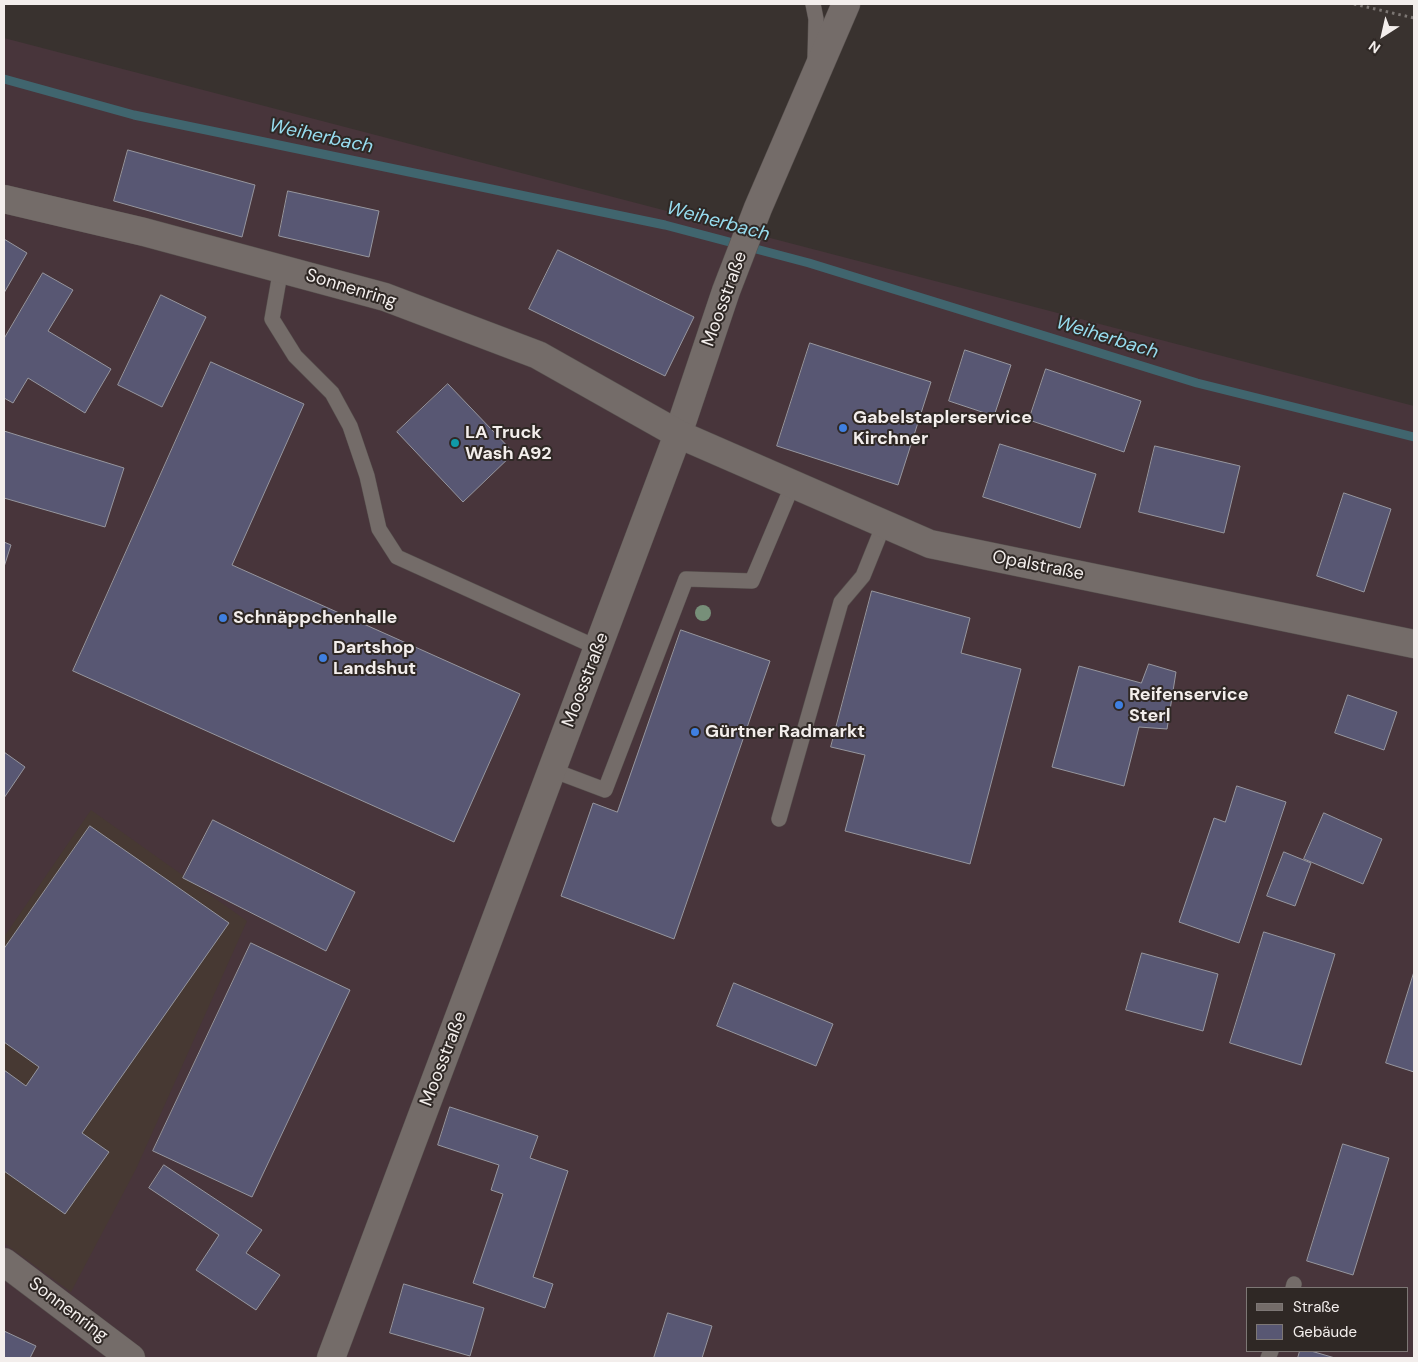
<!DOCTYPE html>
<html>
<head>
<meta charset="utf-8">
<style>
	body { margin:0 }
	#map { position:relative; width:1418px; height:1362px; overflow:hidden; background:#39322f; font-family:"DM Sans",sans-serif }
	canvas { display:block }
	.frame { position:absolute; inset:0; border:5px solid #f3eeec; pointer-events:none }
	.legend { position:absolute; left:1246px; top:1287px; width:162px; height:65px; box-sizing:border-box; background:#2f2825; border:1px solid #7d7775; margin:0; padding:6px 9px; list-style:none; font-size:15px; color:#f3eeec }
	.legend li { display:flex; align-items:center; gap:10px; height:25px }
	.legend b { width:25px; border:1px solid #7d7775 }
	.north { position:absolute; left:1358px; top:10px; width:50px; height:50px; -webkit-text-stroke:4px #2f2825; paint-order:stroke; rotate:215deg; font-size:14px; font-weight:700; line-height:20px; text-align:center; color:#f3eeec }
	.north::after { content:''; display:block; margin:auto; width:18px; height:22px; background:#f3eeec; clip-path:polygon(50% 0,100% 100%,50% 72%,0 100%) }
</style>
</head>
<body>
<div id="map">
<canvas width="1418" height="1362"></canvas>
<div class="frame"></div>
<ul class="legend">
<li><b style="height:6px;background:#746c69"></b>Straße</li>
<li><b style="height:14px;background:#585773"></b>Gebäude</li>
</ul>
<div class="north">N</div>
</div>
<script>
const c = document.querySelector('canvas').getContext('2d');
c.lineJoin = 'round';
function fill(path, color) { c.fillStyle = color; c.fill(path, 'evenodd'); }
function strokePath(path, color, width, dash) { c.strokeStyle = color; c.lineWidth = width; c.lineCap = dash ? 'butt' : 'round'; c.setLineDash(dash || []); c.stroke(path); }
function label(font, color, halo, rows, align = 'center') {
  c.font = font + ' "DM Sans",sans-serif'; c.lineWidth = 4; c.setLineDash([]); c.textBaseline = 'middle'; c.strokeStyle = halo; c.fillStyle = color; for (const [text, x, y, turn = 0] of rows) {
    c.save(); c.translate(x, y); c.rotate((+turn || 0) * Math.PI / 180); c.textAlign = isNaN(turn) ? turn : align; if (halo) c.strokeText(text, 0, 0); c.fillText(text, 0, 0); c.restore();
  }
}
const commercial = new Path2D(`
	M4,38L1414,406V1358H4ZM1247,1288H1407V1351H1247Z`);
const built = new Path2D(`
	M91,810L247,921L136,1169L71,1292L4,1243V937Z`);
const stream = new Path2D(`
	M4,79L134,115L665,225L809,263L1197,383L1414,437`);
const building = new Path2D(`
	M128,150L255,185L242,237L114,201Z
	M288,191L379,211L369,257L279,236Z
	M4,239L27,253L4,293Z
	M558,250L694,317L665,376L529,309Z
	M43,273L73,290L48,331L111,369L85,413L28,378L13,403L4,398V339Z
	M161,295L206,317L162,407L118,385Z
	M810,343L931,382L898,485L777,446Z
	M965,350L1011,365L994,416L949,401Z
	M211,362L304,404L232,565L520,694L454,842L73,671Z
	M1046,369L1141,401L1124,452L1029,420Z
	M448,384L514,453L463,502L397,432Z
	M4,431L124,468L105,527L4,498Z
	M1000,444L1096,474L1080,528L983,497Z
	M1155,446L1240,466L1224,533L1139,512Z
	M1344,493L1391,509L1364,592L1317,576Z
	M4,542L11,545L4,567Z
	M872,591L970,618L961,653L1021,669L970,864L845,831L865,755L831,747Z
	M681,630L770,661L674,939L561,896L593,803L617,812Z
	M1149,664L1176,672L1167,729L1139,727L1124,786L1052,767L1079,666L1141,683Z
	M1348,695L1397,712L1384,750L1335,733Z
	M4,752L25,767L4,798Z
	M1237,786L1286,802L1239,943L1179,922L1214,818L1225,822Z
	M1324,813L1382,839L1363,884L1304,859Z
	M213,820L355,892L326,951L183,878Z
	M90,826L229,923L82,1133L109,1152L65,1214L4,1171V1070L26,1086L39,1067L4,1042V949Z
	M1284,852L1311,863L1295,906L1267,896Z
	M1264,932L1335,954L1301,1065L1230,1043Z
	M251,943L350,990L252,1197L153,1151Z
	M1142,953L1218,974L1203,1031L1126,1010Z
	M1414,972V1072L1386,1063Z
	M734,983L833,1024L816,1066L717,1026Z
	M450,1107L538,1136L530,1158L568,1171L533,1277L553,1284L545,1308L473,1283L503,1194L491,1190L499,1165L438,1145Z
	M1343,1144L1389,1158L1353,1275L1307,1261Z
	M164,1165L262,1230L246,1253L280,1275L256,1310L196,1270L219,1235L149,1188Z
	M404,1284L484,1308L470,1356L390,1333Z
	M668,1313L712,1326L702,1358H654Z
	M4,1331L36,1346L30,1358H4Z
	M1300,1351H1311L1335,1358H1298Z`);
const path = new Path2D(`
	M1354,4L1414,18`);
const service = new Path2D(`
	M813,4L816,19L815,60
	M281,268L272,319L295,356L332,393L350,426L367,476L379,529L397,557L598,648
	M552,770L605,790L686,579L752,581L793,484
	M779,819L841,602L863,576L884,524
	M1293,1288L1294,1284
	M1268,1358L1271,1351`);
const minor = new Path2D(`
	M678,434L726,291L758,208L846,4`);
const tertiary = new Path2D(`
	M4,199L144,232L385,297L538,355L678,434L930,544L1414,644
	M4,1262L131,1358
	M331,1358L678,434`);
const trees = [
	[703,613]
];
const markers = [
	[843,428,5,"#3f7fe0"],
	[455,443,5,"#0f9aa8"],
	[223,618,5,"#3f7fe0"],
	[323,658,5,"#3f7fe0"],
	[1119,705,5,"#3f7fe0"],
	[695,732,5,"#3f7fe0"]
];
const streetNames = [
	["Sonnenring",351,289,17],
	["Moosstraße",725,299,-70],
	["Opalstraße",1038,566,11],
	["Moosstraße",586,680,-69],
	["Moosstraße",444,1059,-69],
	["Sonnenring",68,1310,37]
];
const poiNames = [
	["Gabelstaplerservice",853,418],
	["Kirchner",853,439],
	["LA Truck",465,433],
	["Wash A92",465,454],
	["Schnäppchenhalle",233,618],
	["Dartshop",333,648],
	["Landshut",333,669],
	["Reifenservice",1129,695],
	["Sterl",1129,716],
	["Gürtner Radmarkt",705,732]
];
const waterNames = [
	["Weiherbach",321,137,12],
	["Weiherbach",718,222,15],
	["Weiherbach",1107,338,17]
];
fill(commercial, '#48353b');
fill(built, '#473933');
strokePath(stream, '#40656e', 9);
fill(building, '#585773');
strokePath(building, '#96969e', 1);
strokePath(service, '#57504e', 16);
strokePath(minor, '#57504e', 29);
strokePath(tertiary, '#57504e', 29);
strokePath(path, '#7c7673', 3, [2.5, 4]);
strokePath(service, '#746c69', 15);
strokePath(minor, '#746c69', 28);
strokePath(tertiary, '#746c69', 28);
c.fillStyle = '#778f79';
for (const [x, y] of trees) { c.beginPath(); c.arc(x, y, 8, 0, 2 * Math.PI); c.fill(); }
for (const [x, y, r, color] of markers) { const dot = new Path2D(); dot.arc(x, y, r, 0, 2 * Math.PI); c.fillStyle = color; c.fill(dot); strokePath(dot, '#2f2825', 2); }
label('18px', '#f3eeec', '#2f2825', streetNames);
label('bold 18px', '#f3eeec', '#2f2825', poiNames, 'left');
label('italic 19px', '#97dcef', '#2f2825', waterNames);
</script>
</body>
</html>
